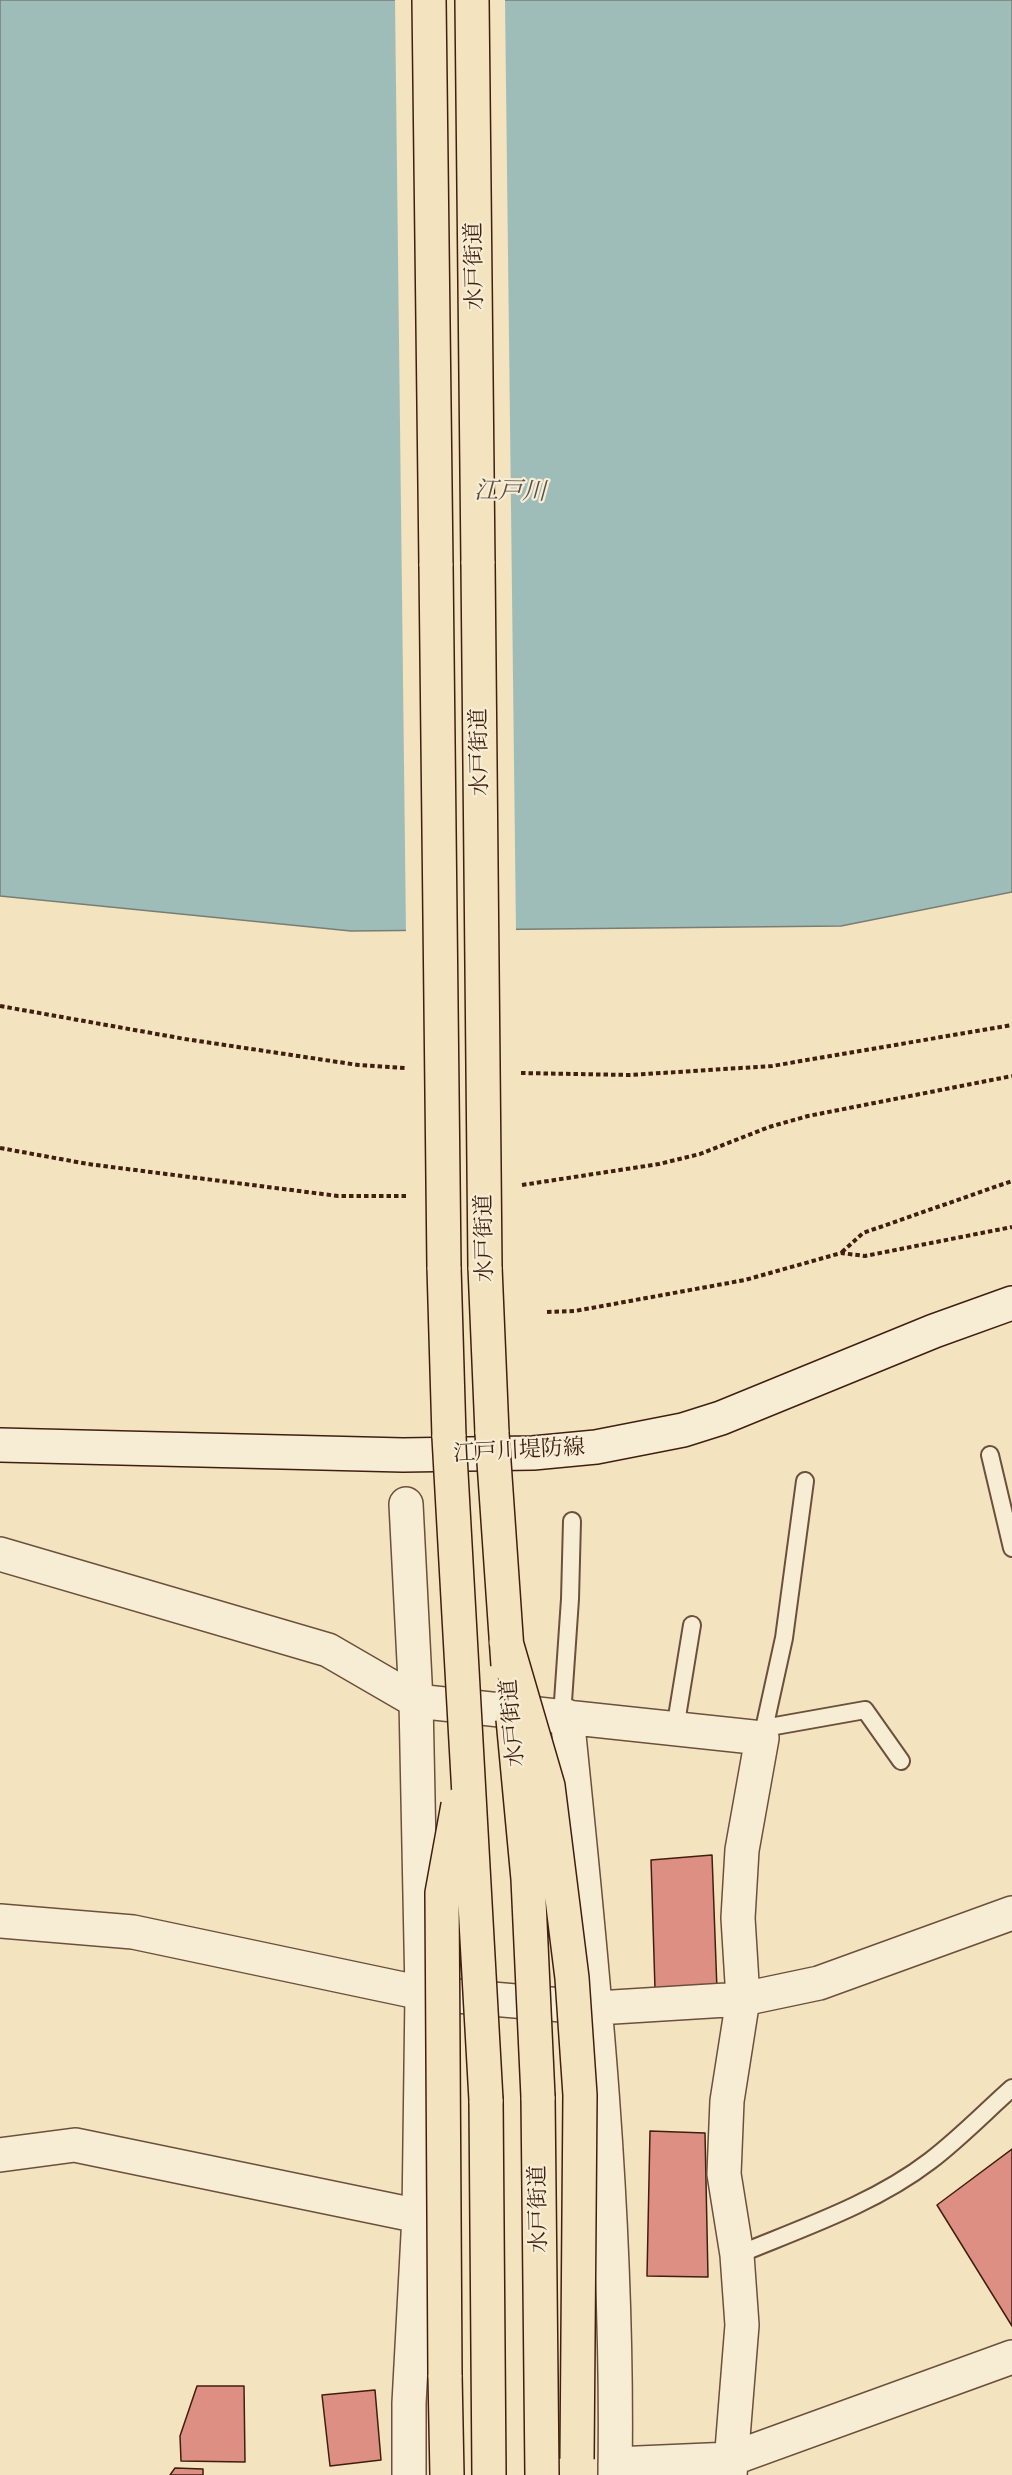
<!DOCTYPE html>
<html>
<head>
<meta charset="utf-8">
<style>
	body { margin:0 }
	canvas { display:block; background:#f3e3be }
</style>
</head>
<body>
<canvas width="1012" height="2475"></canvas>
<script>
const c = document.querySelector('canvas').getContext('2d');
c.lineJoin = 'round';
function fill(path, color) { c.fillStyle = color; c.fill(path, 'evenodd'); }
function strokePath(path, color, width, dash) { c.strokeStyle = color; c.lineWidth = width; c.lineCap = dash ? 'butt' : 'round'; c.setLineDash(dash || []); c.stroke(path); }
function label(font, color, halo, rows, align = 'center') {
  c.font = font + ' "EB Garamond","Noto Serif JP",serif'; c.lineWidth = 4.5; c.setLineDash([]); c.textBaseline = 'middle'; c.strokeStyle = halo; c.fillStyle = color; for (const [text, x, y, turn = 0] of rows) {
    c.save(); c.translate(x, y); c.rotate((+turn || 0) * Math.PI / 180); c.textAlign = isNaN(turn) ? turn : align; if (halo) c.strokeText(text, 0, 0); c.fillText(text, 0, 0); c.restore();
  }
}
const water = new Path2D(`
	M0,0H1012V892L841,926L351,931L0,896Z`);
const pier = new Path2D(`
	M395,0H505L516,932L406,933Z`);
const building = new Path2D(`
	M712,1855L717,1990L655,1989L651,1860Z
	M650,2131L705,2133L708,2277L647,2276Z
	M1012,2149V2326L937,2205Z
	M197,2386H244L245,2462L181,2461L180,2436Z
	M375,2390L381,2460L330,2466L322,2395Z
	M175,2468L203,2469V2475H170Z`);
const path = new Path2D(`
	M0,1006L185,1039L358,1065L405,1068
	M521,1073L630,1075L772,1066L1012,1025
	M0,1148L88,1164L338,1196H407
	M522,1185L659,1164L700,1154L769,1127L808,1116L1012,1076
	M842,1252L863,1233L1012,1181
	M547,1312L575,1311L745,1280L841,1253L865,1256L1012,1227`);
const service = new Path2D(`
	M990,1455L1012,1548
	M562,1716L570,1599L572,1521
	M764,1728L865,1710L901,1761
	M675,1729L692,1625
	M762,1738L784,1638L805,1481
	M737,2255C802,2228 874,2204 930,2161C959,2139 985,2112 1012,2088`);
const minor = new Path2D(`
	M406,1504L416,1701L422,1993L419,2216L409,2403V2475
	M0,1554L328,1650L416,1701L762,1738L742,1850L738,1918L743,1999L727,2101L724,2174L737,2255L742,2325L730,2475
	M567,1716C593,1969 619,2221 615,2475
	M0,1921L133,1932L422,1993L597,2008L743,1999L819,1983L1012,1913
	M0,2155L75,2145L419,2216
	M615,2464L731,2459L1012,2357`);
const secondary = new Path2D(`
	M0,1445L403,1455L533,1453L596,1447L683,1430L721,1418L934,1331L1012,1303`);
const trunk = new Path2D(`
	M429,0L436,566
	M472,0L478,564
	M444,1267L449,1437
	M485,1267L492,1433
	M538,2097L542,2475
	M486,2100L489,2475
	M445,2375L447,2475`);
const trunkBridge = new Path2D(`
	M478,564L485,1267
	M436,566L444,1267
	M492,1433L508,1665
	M449,1437L486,2100
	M506,1642L548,1786L572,1978L580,2095L577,2459
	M513,1719L528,1879L538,2097
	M445,2375L442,1893L458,1805`);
const streetNames = [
	["水戸街道",475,266,-91],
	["水戸街道",480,752,-91],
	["水戸街道",485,1238,-91],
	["江戸川堤防線",519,1451,-3],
	["水戸街道",513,1723,-95],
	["水戸街道",539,2209,-91]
];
const waterNames = [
	["江戸川",510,492,1]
];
fill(water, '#9ebdb9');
strokePath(water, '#787e76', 1.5);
fill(pier, '#f3e3be');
fill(building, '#dd8f83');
strokePath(building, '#401f11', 1.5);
strokePath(service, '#6d503c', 20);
strokePath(minor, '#6d503c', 36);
strokePath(secondary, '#401f11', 36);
strokePath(trunk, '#401f11', 36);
strokePath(path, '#401f11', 4, [4.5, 3]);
strokePath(service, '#f7edd5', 16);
strokePath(minor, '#f7edd5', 33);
strokePath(secondary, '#f7edd5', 33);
strokePath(trunk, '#f3e3be', 33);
strokePath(trunkBridge, '#401f11', 36, []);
strokePath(trunkBridge, '#f3e3be', 33);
label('22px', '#401f11', '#f7edd5', streetNames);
label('italic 24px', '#5c4e43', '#f7edd5', waterNames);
</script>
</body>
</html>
